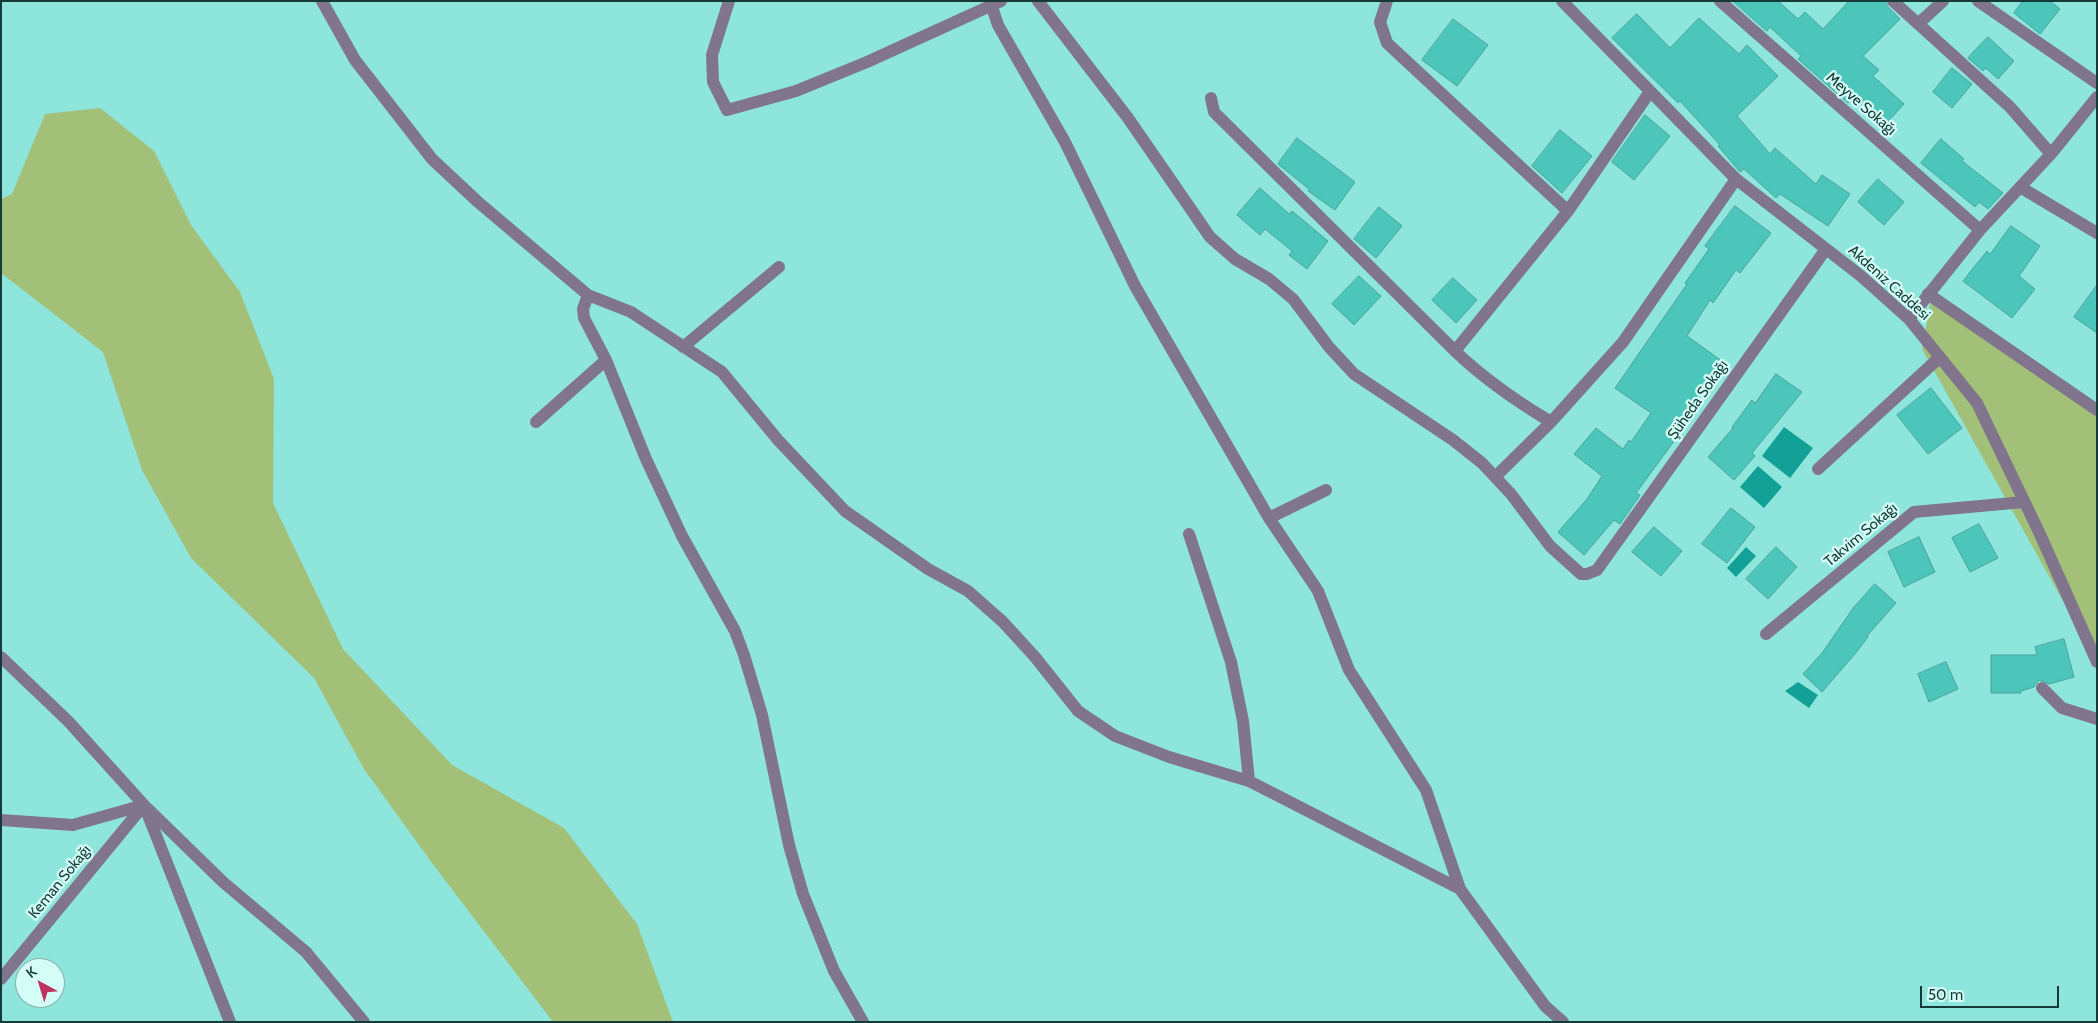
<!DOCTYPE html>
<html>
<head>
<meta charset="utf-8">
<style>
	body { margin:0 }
	#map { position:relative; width:2098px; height:1023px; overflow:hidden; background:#8ee5db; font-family:Cabin,sans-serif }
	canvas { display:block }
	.frame { position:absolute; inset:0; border:2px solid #153a37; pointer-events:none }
	.north { position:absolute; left:15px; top:958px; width:50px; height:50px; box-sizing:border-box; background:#d4fdf7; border:1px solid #88afaa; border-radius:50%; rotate:321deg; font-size:14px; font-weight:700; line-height:20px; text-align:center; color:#153a37 }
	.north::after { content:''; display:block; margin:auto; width:18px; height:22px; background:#c0325f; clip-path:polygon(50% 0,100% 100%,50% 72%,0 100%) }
	.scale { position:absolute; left:1920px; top:986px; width:139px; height:22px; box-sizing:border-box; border:2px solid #153a37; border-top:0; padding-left:6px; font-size:15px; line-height:18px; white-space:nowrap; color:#153a37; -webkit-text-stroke:4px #d4fdf7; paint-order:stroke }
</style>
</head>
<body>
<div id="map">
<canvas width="2098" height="1023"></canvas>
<div class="frame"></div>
<div class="north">K</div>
<div class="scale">50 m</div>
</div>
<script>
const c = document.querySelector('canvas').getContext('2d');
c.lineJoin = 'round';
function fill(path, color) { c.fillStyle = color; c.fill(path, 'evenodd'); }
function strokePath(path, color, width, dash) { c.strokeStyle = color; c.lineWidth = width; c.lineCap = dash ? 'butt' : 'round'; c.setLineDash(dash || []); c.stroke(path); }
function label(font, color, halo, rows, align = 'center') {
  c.font = font + ' Cabin,sans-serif'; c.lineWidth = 4.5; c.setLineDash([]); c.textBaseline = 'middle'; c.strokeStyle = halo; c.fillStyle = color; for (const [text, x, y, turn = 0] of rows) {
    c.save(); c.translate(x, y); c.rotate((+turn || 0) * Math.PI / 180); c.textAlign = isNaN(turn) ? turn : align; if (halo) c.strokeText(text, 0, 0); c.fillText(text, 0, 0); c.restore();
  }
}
const green = new Path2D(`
	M100,108L154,151L191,225L240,292L274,379L273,503L343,649L452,765L564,828L637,924L673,1022H553L432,863L364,769L314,678L191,558L142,470L103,352L1,273V199L12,194L45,114Z
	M1931,300L2097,410V662L1922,349Z`);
const water = new Path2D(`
	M1784,427L1813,448L1790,478L1762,456Z
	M1758,466L1782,487L1764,508L1740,487Z
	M1746,547L1756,556L1736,577L1727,568Z
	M1798,682L1818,695L1809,708L1785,691Z`);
const building = new Path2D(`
	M1733,1H1778L1798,19L1805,12L1823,29L1849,1H1885L1888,7L1900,19L1863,56L1879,70L1873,76L1904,104L1882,128L1851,100L1848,103L1798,59L1801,56L1770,27L1767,31Z
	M2023,1H2050L2060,9L2040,34L2014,13Z
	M1637,14L1670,48L1699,18L1739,54L1747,45L1778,76L1737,116L1770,154L1775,148L1816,184L1822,175L1850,194L1828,226L1780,194L1776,198L1744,169L1740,172L1718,146L1720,145L1680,101L1678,103L1612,38Z
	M1453,19L1488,45L1457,86L1422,60Z
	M1988,37L2014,61L1998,79L1986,68L1983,71L1968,58Z
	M1952,68L1972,84L1952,108L1933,92Z
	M1645,115L1670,136L1634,180L1612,162Z
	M1560,130L1592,156L1562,193L1532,166Z
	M1297,138L1355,182L1335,210L1308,191L1310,190L1278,164Z
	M1941,139L1964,159L1962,161L2003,193L1988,209L1979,202L1975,207L1921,163Z
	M1878,179L1904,202L1884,225L1858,202Z
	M1260,188L1289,214L1292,211L1328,241L1307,269L1289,255L1292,251L1265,229L1260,235L1237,215Z
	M1735,206L1771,233L1740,273L1736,270L1713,303L1710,300L1687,336L1722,361L1674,429L1680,433L1636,493L1640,495L1636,501L1620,524L1614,520L1584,555L1558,532L1587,499L1602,476L1574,454L1596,428L1623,449L1629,440L1631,442L1651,413L1615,388L1687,284L1685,283L1709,249L1705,246Z
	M1379,207L1402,226L1376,258L1354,239Z
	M2011,226L2040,246L2019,276L2035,289L2012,318L1963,281L1987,251L1990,254Z
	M1359,276L1381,296L1354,325L1332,304Z
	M1453,278L1477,300L1456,323L1432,300Z
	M2097,285V333L2074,317Z
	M1776,374L1802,392L1752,453L1755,456L1734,480L1708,457L1733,428L1732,427L1752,400L1755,403Z
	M1931,388L1962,428L1928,454L1897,415Z
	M1731,508L1755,527L1727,563L1702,544Z
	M1979,524L1998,558L1970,572L1952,538Z
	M1654,527L1682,551L1661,576L1632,552Z
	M1919,537L1935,572L1904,587L1888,552Z
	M1776,547L1797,567L1768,599L1746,579Z
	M1875,584L1896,603L1867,636L1868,637L1854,655L1822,692L1803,674L1822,653L1854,607Z
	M2064,639L2074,677L2049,684L2039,680L2034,687L2021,691V693H1991V655H2037L2035,647Z
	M1946,662L1958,689L1929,702L1918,674Z`);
const minor = new Path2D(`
	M322,1L355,60L432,159L478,202L588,295L631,312L722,372L778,440L845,511L928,569L968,591L1003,622L1035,657L1078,711L1115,736L1169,757L1249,781L1460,889L1545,1006L1563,1022
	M729,1L712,55L713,82L727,110L796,91L867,62L1001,1
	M990,1L998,25L1065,142L1135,286L1269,518L1318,591L1349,670L1426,790L1460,889
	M1038,1L1128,118L1210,237L1235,259L1269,279L1293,299L1329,347L1354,374L1453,440L1482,463L1511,494L1550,546L1581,574H1587L1597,570L1826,249
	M1387,1L1380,22L1387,43L1568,211
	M1562,1L1736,179L1861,276L1909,319L1977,403L2039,532L2097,662
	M1720,1L1980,230
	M1893,1L2010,107L2051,154
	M1978,1L2097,83
	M1918,24L1943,1
	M1211,98L1214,112L1455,351C1484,379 1516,401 1551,422L1623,342L1736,179
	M2020,187L2097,233
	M1928,294L2097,410
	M588,295L583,309L584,318L606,360L646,459L682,536L735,631L744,655L762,715L789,845L803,894L834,971L863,1022
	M1909,319L1980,230L2051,154L2097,97
	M683,347L779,267
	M1455,351L1568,211L1649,93
	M536,422L606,360
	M1818,469L1940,357
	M1496,476L1551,422
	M1269,518L1326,490
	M1189,534L1231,662L1243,721L1249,781
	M1766,634L1914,512L2024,502
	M1,657L68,721L144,805L230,1022
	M2042,688L2062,708L2097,719
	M147,808L223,882L306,952L364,1022
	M1,820L73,825L144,805
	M1,979L144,805`);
const streetNames = [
	["Meyve Sokağı",1861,104,41],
	["Akdeniz Caddesi",1889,283,42],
	["Şüheda Sokağı",1698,400,-55],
	["Takvim Sokağı",1861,535,-40],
	["Keman Sokağı",60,882,-51]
];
fill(green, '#a2c077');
fill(water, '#13a096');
fill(building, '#4cc5ba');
strokePath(building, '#4ba39a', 1);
strokePath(minor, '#80758d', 12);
label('15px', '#153a37', '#d4fdf7', streetNames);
</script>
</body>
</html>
